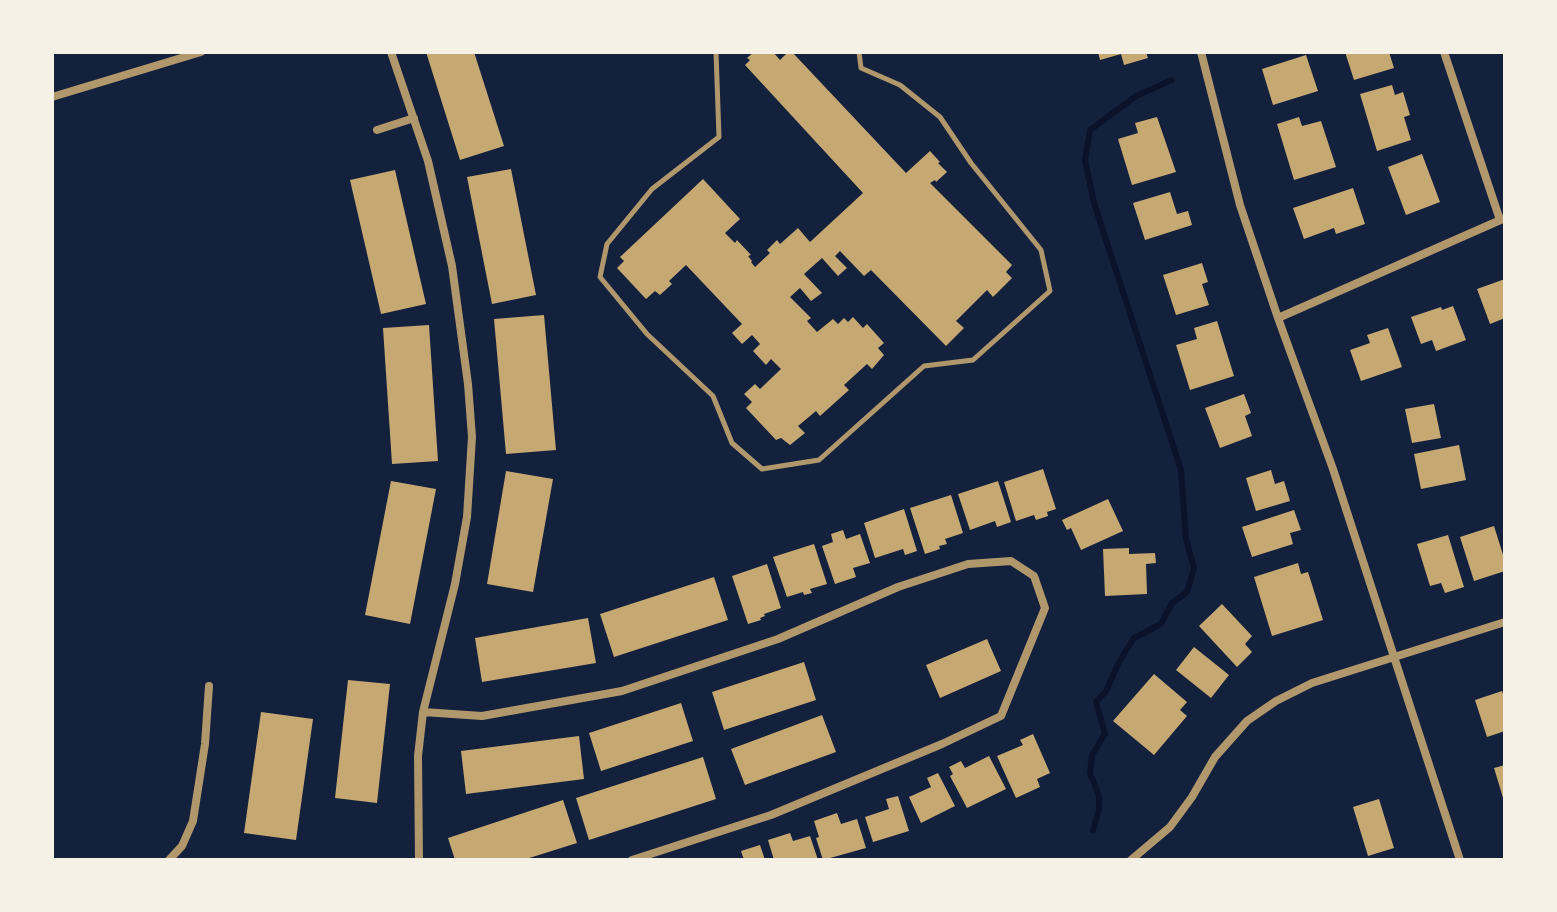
<!DOCTYPE html>
<html>
<head>
<meta charset="utf-8">
<style>
	body { margin:0 }
	#map { position:relative; width:1557px; height:912px; overflow:hidden; background:#14213d; font-family:Signika,sans-serif }
	canvas { display:block }
	.frame { position:absolute; inset:0; border:54px solid #f6f1e7; pointer-events:none }
</style>
</head>
<body>
<div id="map">
<canvas width="1557" height="912"></canvas>
<div class="frame"></div>
</div>
<script>
const c = document.querySelector('canvas').getContext('2d');
c.lineJoin = 'round';
function strokePath(path, color, width, dash) { c.strokeStyle = color; c.lineWidth = width; c.lineCap = dash ? 'butt' : 'round'; c.setLineDash(dash || []); c.stroke(path); }
function fill(path, color) { c.fillStyle = color; c.fill(path, 'evenodd'); }
const stream = new Path2D(`
	M1093,830L1099,810V796L1090,773L1092,755L1105,734L1096,702L1106,691L1119,662L1134,638L1161,624L1172,603L1187,592L1194,568L1186,539L1181,470L1094,203L1085,160L1090,130L1136,96L1172,80`);
const building = new Path2D(`
	M426,52H474L504,146L460,160Z
	M754,52H773L780,60L788,52H792L906,173L930,151L940,162L938,163L947,172L936,182L935,180L930,183L1012,265L1006,272L1012,278L993,297L987,290L956,321L964,328L946,346L871,270L864,276L840,251L835,256L847,268L838,276L822,258L804,274L822,293L811,301L800,288L790,297L811,318L807,321L817,332L833,319L838,324L844,318L848,322L853,317L863,328L867,324L884,343L878,348L884,355L872,369L867,364L844,385L849,390L820,416L816,411L798,426L805,433L790,445L781,438L776,440L746,408L752,402L744,394L755,384L760,389L781,369L771,359L766,365L753,351L760,344L752,335L742,344L732,333L742,324L686,265L669,281L672,284L660,295L655,291L646,299L617,268L624,261L620,257L703,179L740,219L725,233L735,243L737,240L751,255L748,256L752,261L751,262L755,267L770,253L767,250L777,240L780,244L798,228L810,242L863,193L745,65L750,60L747,58Z
	M1098,52H1146L1148,58L1124,65L1121,54L1100,60Z
	M1345,52H1389L1394,68L1354,80Z
	M1306,55L1318,91L1273,105L1262,69Z
	M1392,85L1395,95L1403,92L1410,115L1404,117L1411,140L1377,151L1360,94Z
	M1157,117L1176,172L1132,185L1118,139L1138,133L1135,123Z
	M1299,117L1302,126L1321,121L1336,167L1294,180L1277,124Z
	M1422,154L1440,202L1406,215L1388,167Z
	M511,169L536,295L492,304L467,177Z
	M395,170L426,304L381,314L350,180Z
	M1353,188L1365,224L1336,234L1334,228L1304,239L1293,208Z
	M1170,192L1177,214L1188,211L1192,225L1145,240L1133,203Z
	M1202,263L1208,282L1202,284L1209,305L1176,315L1163,275Z
	M1505,279V318L1490,324L1477,289Z
	M1453,306L1466,340L1436,351L1432,340L1421,344L1411,317L1441,307L1442,310Z
	M544,315L556,450L506,454L494,319Z
	M1217,321L1234,376L1190,390L1176,345L1197,339L1194,328Z
	M429,325L438,461L392,464L383,328Z
	M1388,328L1402,367L1361,381L1350,350L1370,343L1367,335Z
	M1244,394L1251,413L1245,416L1252,436L1220,448L1205,408Z
	M1434,404L1441,438L1412,443L1405,409Z
	M1459,445L1466,480L1421,489L1414,454Z
	M1043,469L1056,509L1047,512L1048,516L1036,520L1034,515L1016,521L1004,482Z
	M1271,470L1275,484L1284,481L1290,501L1256,511L1246,478Z
	M506,471L553,479L533,592L487,584Z
	M391,481L436,489L410,624L365,615Z
	M998,481L1011,522L997,527L995,521L970,530L958,494Z
	M951,495L963,533L945,539L947,544L939,546L940,549L925,554L910,508Z
	M1108,499L1123,531L1081,550L1071,528L1067,530L1062,520Z
	M904,509L917,551L905,555L903,549L875,558L864,523Z
	M1294,510L1301,530L1290,533L1293,544L1252,557L1242,527Z
	M1494,526L1505,561V571L1474,581L1460,537Z
	M843,530L846,539L860,534L870,563L853,568L856,577L835,584L822,546L833,542L831,534Z
	M1448,535L1464,587L1445,593L1441,583L1430,586L1417,544Z
	M814,544L827,584L810,589L812,593L804,595L803,592L787,597L773,557Z
	M1129,548V554L1155,553L1156,563L1146,564L1147,594L1105,596L1103,549Z
	M1298,563L1301,574L1308,572L1323,620L1272,636L1254,577Z
	M767,564L781,608L764,614L765,616L760,618L761,620L748,624L732,576Z
	M714,577L728,620L614,657L600,614Z
	M1222,604L1252,636L1245,644L1252,652L1237,667L1199,626Z
	M588,618L596,663L482,682L475,638Z
	M987,639L1001,671L940,698L926,665Z
	M1194,647L1229,675L1211,698L1176,670Z
	M804,662L816,700L724,730L712,692Z
	M1154,674L1187,702L1180,710L1187,716L1154,755L1113,721Z
	M348,680L390,684L377,803L335,798Z
	M1502,691L1505,699V731L1487,737L1475,700Z
	M681,703L693,741L601,771L589,733Z
	M261,712L313,719L296,840L244,833Z
	M822,715L836,752L745,785L731,749Z
	M1033,734L1050,773L1037,779L1040,787L1016,798L997,756L1023,745L1020,740Z
	M579,736L584,779L466,794L461,751Z
	M989,756L1006,789L967,808L950,776L953,774L949,767L961,761L965,768Z
	M703,757L716,799L589,840L576,798Z
	M1505,765V800L1504,801L1494,768Z
	M938,773L955,806L921,823L909,797L931,787L927,778Z
	M898,796L909,831L873,842L865,817L889,809L886,799Z
	M1379,799L1394,848L1368,856L1353,807Z
	M563,800L577,843L523,860H455L448,838Z
	M837,813L841,824L857,819L866,848L823,860L816,838L819,837L814,821Z
	M790,833L793,841L810,836L818,860H774L768,840Z
	M760,845L765,860H744L741,851Z`);
const service = new Path2D(`
	M716,52L719,137L652,189L607,244L600,277L647,334L713,396L732,443L762,469L819,460L924,366L973,360L1050,291L1041,250L971,163L940,117L900,85L861,68L859,52`);
const minor = new Path2D(`
	M391,52L428,161L452,266L468,384L472,437L467,517L455,584L423,712L418,756L419,860
	M1201,52L1240,205L1278,318L1333,469L1460,860
	M1444,52L1500,220
	M52,97L201,52
	M377,130L414,118
	M1278,318L1505,218
	M423,712L482,716L622,691L778,639L898,587L968,564L1011,561L1034,576L1045,608L1001,716L942,744L771,815L632,860
	M169,860L182,846L193,821L205,744L209,686
	M1131,860L1170,827L1192,797L1215,757L1247,721L1276,701L1312,683L1505,622`);
strokePath(stream, '#0b132b', 6);
fill(building, '#c6a872');
strokePath(service, '#b1986c', 5);
strokePath(minor, '#b1986c', 8);
</script>
</body>
</html>
